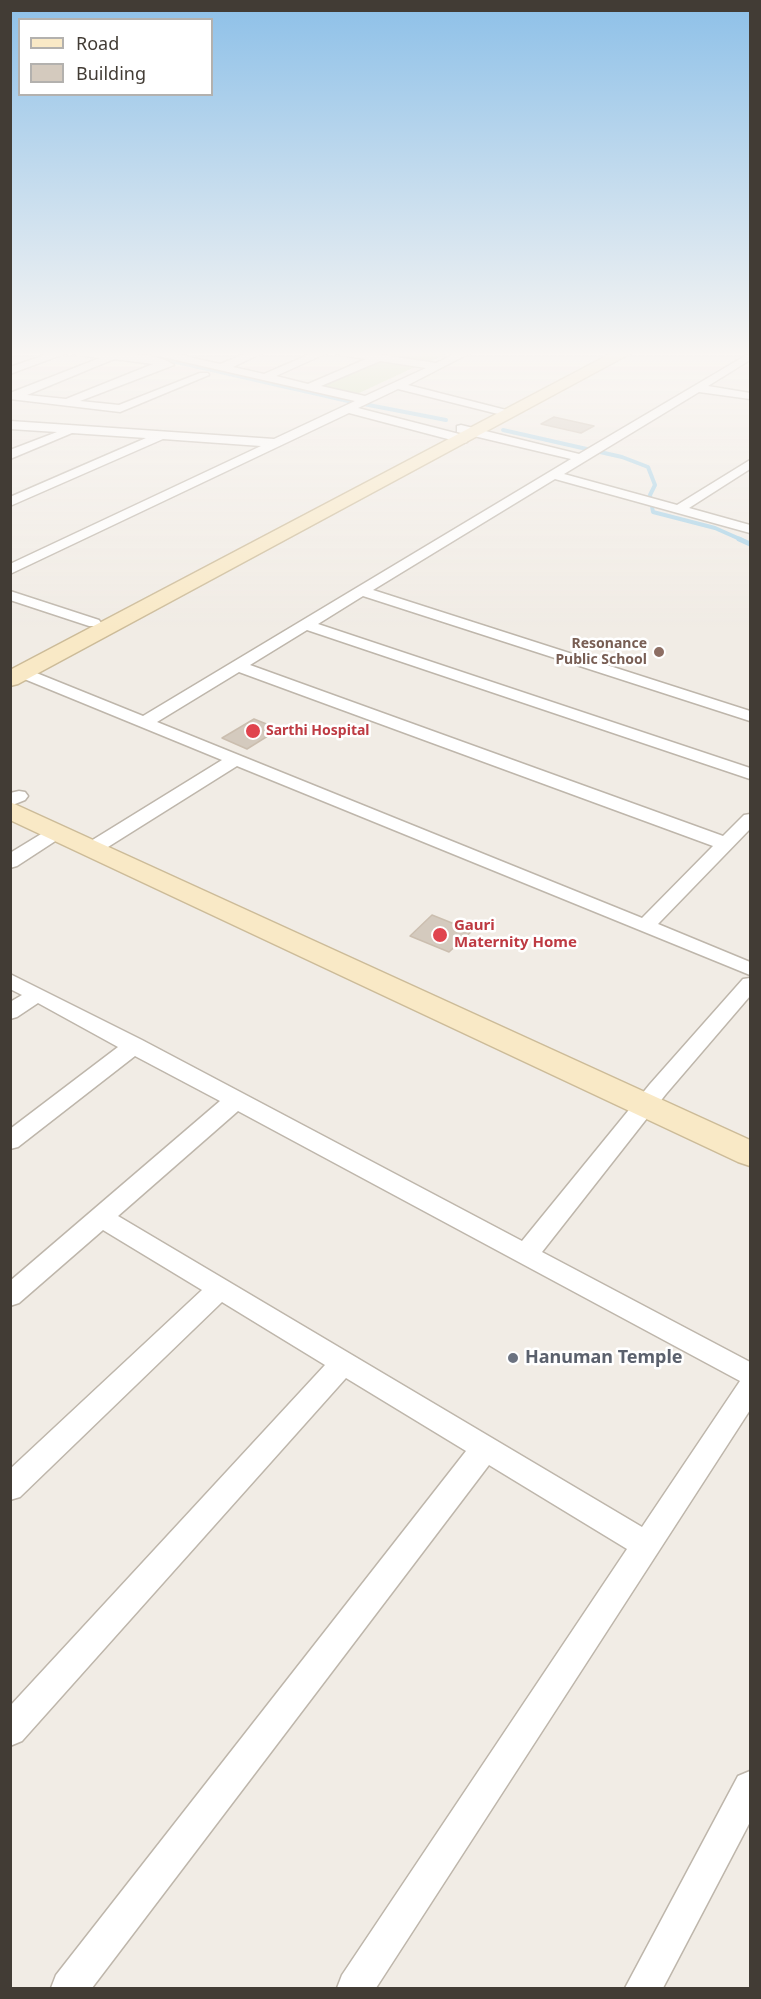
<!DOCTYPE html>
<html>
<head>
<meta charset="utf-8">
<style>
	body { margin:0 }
	#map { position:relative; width:761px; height:1999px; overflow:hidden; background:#f1ece5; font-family:"Noto Sans",sans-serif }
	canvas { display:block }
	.frame { position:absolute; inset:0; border:12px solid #423c35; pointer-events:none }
	.legend { position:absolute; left:18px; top:18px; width:195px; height:78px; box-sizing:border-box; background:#fff; border:2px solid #b3b1ae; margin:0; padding:8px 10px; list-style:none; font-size:18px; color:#423c35 }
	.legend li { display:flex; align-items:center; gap:12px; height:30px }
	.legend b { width:30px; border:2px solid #b3b1ae }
</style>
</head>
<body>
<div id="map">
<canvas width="761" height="1999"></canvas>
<div class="frame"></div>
<ul class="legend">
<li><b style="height:8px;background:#f9e9c6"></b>Road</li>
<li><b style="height:16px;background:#d4cabe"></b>Building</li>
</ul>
</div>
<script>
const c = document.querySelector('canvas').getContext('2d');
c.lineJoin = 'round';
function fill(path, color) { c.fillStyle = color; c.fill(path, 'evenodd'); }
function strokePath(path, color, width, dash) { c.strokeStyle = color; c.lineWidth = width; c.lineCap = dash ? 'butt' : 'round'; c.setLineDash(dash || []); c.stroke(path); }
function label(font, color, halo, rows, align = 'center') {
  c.font = font + ' "Noto Sans",sans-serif'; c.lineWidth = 5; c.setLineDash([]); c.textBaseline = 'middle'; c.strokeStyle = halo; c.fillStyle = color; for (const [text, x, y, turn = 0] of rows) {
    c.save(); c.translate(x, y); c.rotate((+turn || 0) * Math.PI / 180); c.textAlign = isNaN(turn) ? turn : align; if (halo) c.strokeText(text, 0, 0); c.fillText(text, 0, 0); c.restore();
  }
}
const green = new Path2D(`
	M360,352H441L448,353L429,362Z
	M380,361L415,367L357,394L322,387Z`);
const streamFar1 = new Path2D(`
	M110,352L150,356L348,401L446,420
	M503,430L622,457L648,467L655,485L650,495L653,512L715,528L742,540`);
const stream = new Path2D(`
	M739,539L750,544`);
const building = new Path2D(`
	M554,417L594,426L581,433L541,424Z
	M254,719L279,729L247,749L222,738Z
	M432,915L472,931L449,952L410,936Z`);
const street = new Path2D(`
	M54,352H69L10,374V367Z
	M72,352C96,352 157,351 174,365L80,401L119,405L200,373H208L209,375L120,412L10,399V393L100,358L77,355ZM114,359L153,364L66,399L27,395Z
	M149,352H167L220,364L250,352H264L233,367L264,374L315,352H329L276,376L308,384L366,359L340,355L335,352H361L436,363L459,352H472L408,385L514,412L516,414L510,417L398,389L358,408L467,436V442L463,443L349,413L10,574V564L261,446L163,439L10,506V497L146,438L72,433L10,459V450L57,432L10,429V421L274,439L355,401L154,355ZM380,361L426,368L365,396L321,386Z
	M750,353V360L708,386L750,393V399L699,392L564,474L677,505L750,460V469L689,508L750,525V533L555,479L373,590L750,711V721L363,596L318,624L750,768V779L307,630L250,665L723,836L744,815L750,814V829L658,924L750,962V975L237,766L100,852H86L84,848L86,844L222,760L17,676L15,673L17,670H29L143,716L571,459L457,432V426L461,425L579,454ZM239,672L713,846L642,918L157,722Z
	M10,591L99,620L101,623L99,626H89L10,600Z
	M19,791L25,792L28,796L25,800L10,806V793Z
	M57,827L63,828L66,832L63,836L17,866L10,868V853L51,828Z
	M10,974L142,1040L522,1241L650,1084L743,979L750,978V996L666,1094L542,1252L750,1362V1410L376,1988H337L342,1975L627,1549L489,1465L92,1988H51L56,1975L466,1451L346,1378L22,1741L10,1746V1706L325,1365L222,1302L20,1497L10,1500V1469L202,1290L103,1230L19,1303L10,1306V1281L220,1101L135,1056L18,1147L10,1149V1129L118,1047L38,1003L17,1017L10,1019V1002L22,995L10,989ZM238,1111L740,1381L642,1527L118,1216Z
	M750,1771V1822L663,1988H625L738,1776Z`);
const secondary = new Path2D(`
	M614,352H633L18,684L10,686V670Z
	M10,802L750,1140V1166L738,1162L10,820Z`);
const markers = [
	[659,652,6,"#8d6e63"],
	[253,731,8,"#e0444e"],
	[440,935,8,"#e0444e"],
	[513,1358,6,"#6b7280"]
];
const farEducationnames = [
	["Resonance",647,644],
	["Public School",647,660]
];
const farHealthnames = [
	["Sarthi Hospital",266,731]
];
const healthNames = [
	["Gauri",454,926],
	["Maternity Home",454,943]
];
const nearWorshipnames = [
	["Hanuman Temple",525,1358]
];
fill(green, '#cfe1b1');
strokePath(streamFar1, '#a6d2e8', 4);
strokePath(stream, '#a6d2e8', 5);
fill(building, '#d4cabe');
strokePath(building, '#cbbeaf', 1.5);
strokePath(street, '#beb6ab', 3);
strokePath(secondary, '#ccbb98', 3);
fill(street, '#fff');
fill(secondary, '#f9e9c6');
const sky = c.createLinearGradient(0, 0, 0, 632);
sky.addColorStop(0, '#8dc0e8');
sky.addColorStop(0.56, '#f9f6f3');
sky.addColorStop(1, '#f9f6f300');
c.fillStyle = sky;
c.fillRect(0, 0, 761, 632);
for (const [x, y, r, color] of markers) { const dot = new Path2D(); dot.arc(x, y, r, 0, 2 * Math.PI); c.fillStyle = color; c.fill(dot); strokePath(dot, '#fff', 2); }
label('bold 14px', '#785e54', '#fff', farEducationnames, 'right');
label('bold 14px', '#be3a42', '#fff', farHealthnames, 'left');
label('bold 15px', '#be3a42', '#fff', healthNames, 'left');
label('bold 18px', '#5b616d', '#fff', nearWorshipnames, 'left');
</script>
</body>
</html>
